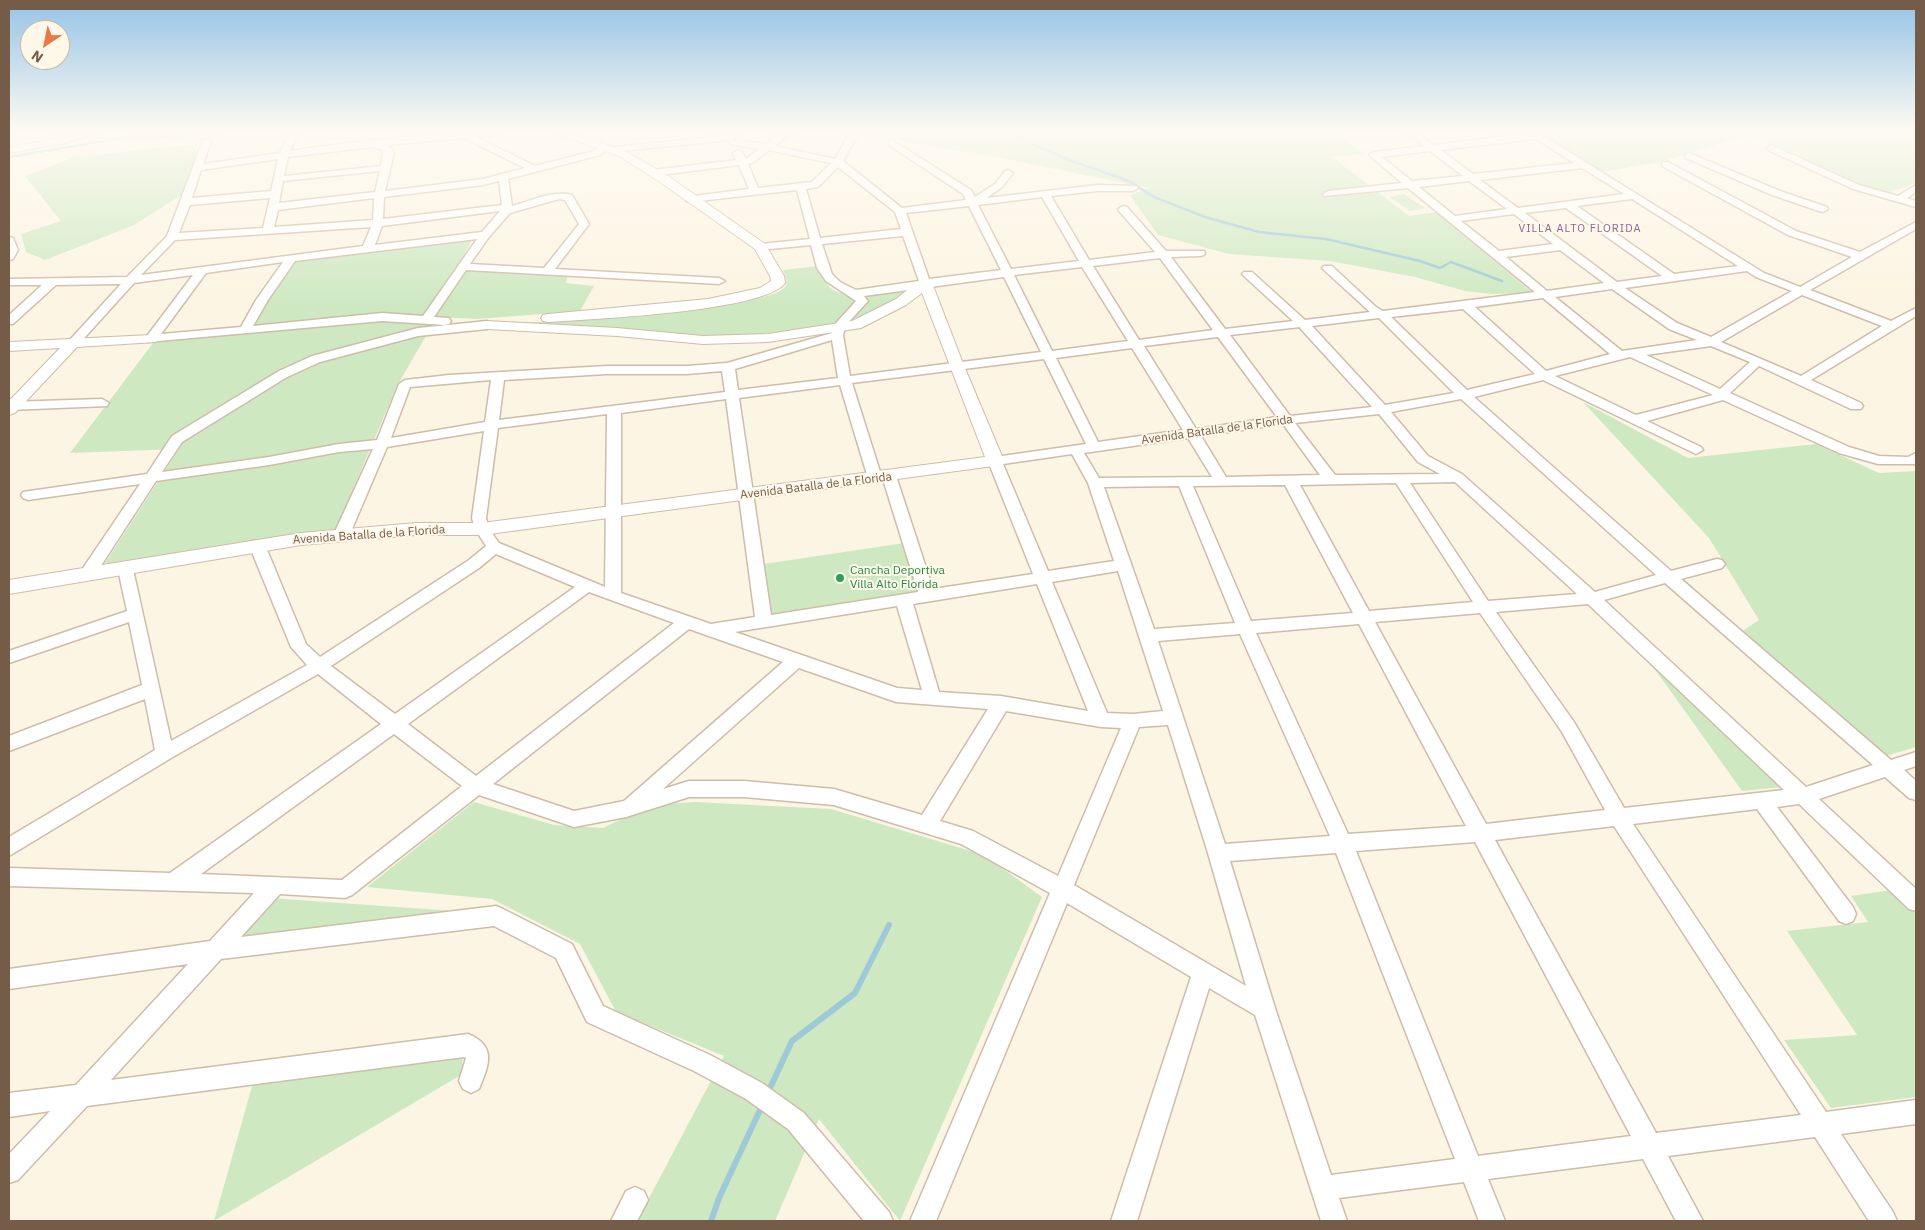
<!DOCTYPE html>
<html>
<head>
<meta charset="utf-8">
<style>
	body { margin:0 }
	#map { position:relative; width:1925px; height:1230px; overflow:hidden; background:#fcf5e3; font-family:"IBM Plex Sans",sans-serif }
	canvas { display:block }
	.frame { position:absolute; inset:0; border:10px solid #745c49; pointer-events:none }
	.north { position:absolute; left:20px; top:20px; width:50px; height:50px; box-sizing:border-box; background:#fff8e9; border:1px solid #c7baa9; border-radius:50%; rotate:214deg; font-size:14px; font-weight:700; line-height:20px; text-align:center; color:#745c49 }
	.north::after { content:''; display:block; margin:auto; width:18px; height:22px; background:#e67a48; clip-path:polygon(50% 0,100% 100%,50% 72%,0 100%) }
</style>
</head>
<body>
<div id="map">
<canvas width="1925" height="1230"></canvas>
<div class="frame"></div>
<div class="north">N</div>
</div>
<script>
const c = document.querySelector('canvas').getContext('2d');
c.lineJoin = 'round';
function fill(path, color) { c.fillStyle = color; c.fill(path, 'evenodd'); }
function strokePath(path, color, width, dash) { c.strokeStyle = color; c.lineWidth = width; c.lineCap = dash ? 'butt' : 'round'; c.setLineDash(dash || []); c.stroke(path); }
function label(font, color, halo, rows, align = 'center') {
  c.font = font + ' "IBM Plex Sans",sans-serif'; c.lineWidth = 4; c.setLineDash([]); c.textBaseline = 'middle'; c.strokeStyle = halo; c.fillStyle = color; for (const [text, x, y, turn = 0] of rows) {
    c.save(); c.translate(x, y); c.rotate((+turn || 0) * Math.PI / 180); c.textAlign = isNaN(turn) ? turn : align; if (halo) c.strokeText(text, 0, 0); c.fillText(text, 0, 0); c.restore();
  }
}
const green = new Path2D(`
	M870,132H1337L1364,154L1332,157L1409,216L1436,212L1533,293L1493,294L1465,291L1415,277L1330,261L1229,254L1158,235L1130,195L1149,188L992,156L906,142Z
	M1536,132H1916V183L1889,192L1859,184L1751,136L1732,140L1661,162L1601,172Z
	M198,144L185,193L132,226L45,260L26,252L21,234L61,221L25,176L75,157Z
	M1404,194L1425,208L1410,211L1389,197Z
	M473,238L458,267L568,275L566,283L594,286L580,311L477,319L437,317L397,386L335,531L104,565L179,449L70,453L153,343L248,331L295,260Z
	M818,266C821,272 823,279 827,284C842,305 892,291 914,288L864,316L824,326L752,335L701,336L509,324C547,321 769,308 784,288C789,283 785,276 783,270Z
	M1583,402L1688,458L1816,444L1879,473L1916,471V747L1886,756L1741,632L1759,620L1709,538Z
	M904,543L918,592L772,615L764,564Z
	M1644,654L1784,787L1742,791Z
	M474,802L554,825L603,828L650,805L695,802L831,809L984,855L1042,897L900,1221L819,1119L775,1221H637L724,1056L616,1012L580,944L492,899L367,887Z
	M1891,890L1916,914V1097L1831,1108L1784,1040L1857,1035L1787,931L1868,922L1851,896Z
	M270,898L454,911L227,943Z
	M463,1056L461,1075L214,1221L253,1083Z`);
const streamFar1 = new Path2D(`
	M1012,132L1024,140L1069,160L1129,181L1154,197L1205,217L1259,232L1326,239L1420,261L1440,268L1451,262L1502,281
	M1614,132L1627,141
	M9,157L134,136L169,137L220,132`);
const stream = new Path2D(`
	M770,1088L792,1041L855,993L889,925
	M711,1221L719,1198L760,1110`);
const minor = new Path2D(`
	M85,132H99L61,144L56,141Z
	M151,132H173C168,136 156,136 151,132Z
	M290,132H299L290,151C359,141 433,132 502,132L498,135L476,137L535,166L594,151L597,148V143H603L606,148L734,135L736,137L731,140L610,152L606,150L600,155L508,179L512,206C531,201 552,190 572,195L589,224L555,269L719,278L725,281L719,284L466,270L434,317L449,318L451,321L449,324L445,325L382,321L147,342L145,339L147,336L193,275L134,283L77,346H69L67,343L121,284L56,285L13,324H9V315L42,285H9V279L127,277L167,236L203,140H209L211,142L203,164L280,153ZM464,138L525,168L483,179L385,191L394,152L388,145ZM372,147L383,150L381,166L284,176L288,157ZM278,159L271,191L192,198L201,170ZM380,171L375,192L279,203L283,181ZM499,181L502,205L383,219L384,197L483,185ZM270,198L263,228L179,233L190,205ZM374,198L373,220L274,227L278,210ZM559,199L565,200L579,224L544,268L470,264L489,237L510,213ZM500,211L482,232L375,245L382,226ZM371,227L363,246L141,275L175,240ZM477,239L423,316L382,313L253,326L268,300L295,261ZM283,262L256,300L241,327L161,334L206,273Z
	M782,132H792L775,146L835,159L849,134H855L857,136L843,161L902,208L966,200L963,194L889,145V141L892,140L971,190L975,197L996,183L1005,171L1008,170L1013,173L1002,187L987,198L1097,185L1136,186L1138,188L1133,191H1097L1051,196L1089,260L1155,252L1119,211L1118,209L1123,206L1127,207L1166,251H1204L1205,253L1204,255L1200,256L1171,257L1225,329L1293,321L1244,276L1242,274L1244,272H1252L1305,320L1370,312L1324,270L1322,268L1324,266H1332L1376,307L1383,311L1535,292L1408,188L1324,196L1323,194L1328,191L1402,183L1369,155L1374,152L1424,146L1407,132H1416L1434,145L1537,132L1764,273L1800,287L1852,257L1788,235L1662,166V162H1668L1796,231L1860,252L1916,222V229L1810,290L1891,321L1916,308V316L1811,380L1861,403L1863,406L1861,409H1851L1759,366L1730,393L1849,447L1879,456L1908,457L1916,453V464H1878L1839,453L1723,400L1647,421L1701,447L1703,450L1696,454L1543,380L1474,397L1671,571L1717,559L1722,560L1725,564L1722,568L1681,579L1891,760L1916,752V766L1904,770L1916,781V800L1909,798L1885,777L1819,799L1916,889V911L1909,909L1799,804L1777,807L1853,907L1856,914L1853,921L1846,924L1839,921L1757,809L1633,824L1826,1112L1916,1100V1124L1841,1134L1893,1212L1897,1221H1869L1815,1137L1668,1156L1703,1221H1676L1643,1159L1488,1179L1505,1221H1479L1464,1182L1339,1198L1347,1221H1321L1255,1015L1209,988L1137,1221H1111L1191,977L1067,903L936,1221H910L1050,893L961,844L834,805L744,797H689L626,817L574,827L479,795L352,895L345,898L280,894L241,937L496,906L503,909L572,944L603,1006L710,1055L762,1083L804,1113L889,1212L893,1221H864L788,1129L746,1099L694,1071L587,1022L556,958L494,926L221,959L111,1080L468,1034C497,1046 489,1065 479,1089L471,1093L463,1089L459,1081L466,1058L464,1057L87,1106L18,1180L9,1183V1154L50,1111L9,1117V1093L76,1085L188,964L9,989V969L210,941L254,893L9,886V868L170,873L381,724L318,674L171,758L9,856V837L155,750L145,699L9,751V736L142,685L129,622L9,663V651L127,611L118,569L120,565L126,564L132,565L171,741L307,665L291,647L249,545L252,541H262L265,545L306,644L320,657L469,560L486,546L475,529L472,518L484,431L387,447L349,536L346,540H336L333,536L373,449L339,452L269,465L156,481L93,578L87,579L81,578L79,574L140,484L28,500L23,498L21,495L23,492L147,474L172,436L279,371L312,356L418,328L487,321L493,325L487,329L418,336L320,362L287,377L182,442L162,472L269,457L339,444L377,440L399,384L405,380L449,375L607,366H687L727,363L832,333L837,322L856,301L826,281L817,268L811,245L760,250L755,247L760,244L810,239L797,190L690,202L686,201V197L749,189L739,165L653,176L648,173L653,170L736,160L733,153L738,150L741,151L746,159L759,149L730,144V140L766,144ZM1536,139L1574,163L1473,174L1441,150ZM769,150L831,163L812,182L758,188L748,164L752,163ZM1430,151L1463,176L1412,181L1382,157ZM838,167L895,212L901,229L820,238L806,189L818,187ZM1582,168L1624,194L1518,208L1480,180ZM1469,181L1507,209L1455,216L1419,187ZM1042,197L1079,261L1011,269L978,205ZM1632,199L1738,266L1674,274L1577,206ZM969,206L1001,270L929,279L906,213ZM1566,208L1662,276L1617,282L1525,213ZM1514,214L1553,244L1499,251L1461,221ZM903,236L919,281L856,290L840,282L832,274L822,244ZM1560,250L1604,283L1547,291L1506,257ZM1160,258L1213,330L1139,340L1093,266ZM1082,267L1128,341L1052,351L1014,275ZM1747,271L1756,277L1792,291L1711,337L1677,323L1625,288ZM1004,277L1041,352L850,376L843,335L846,325L868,301L864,296ZM1612,289L1669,329L1697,340L1622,351L1555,297ZM1802,295L1882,326L1801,376L1721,342ZM1543,298L1610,354L1546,371L1475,307ZM1463,309L1535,374L1467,390L1391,317ZM1379,318L1454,393L1385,405L1312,326ZM1300,327V328L1372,407L1290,416L1230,335ZM1218,337L1277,417L1196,429L1144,346ZM832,340L838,378L738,390L735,369ZM1711,346L1750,362L1720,389L1646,355ZM1132,348L1183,430L1098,442L1056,358ZM1630,357L1713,395L1636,415L1555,376ZM1044,359L1086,444L995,457L990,458L988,461L1033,574L933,589L896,476L894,473H884L882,476L918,592L771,615L739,398L840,385L868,478L870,481H880L882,478L852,383ZM722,371L725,392L499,420L504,380L607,374H687ZM491,380L485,422L391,438L410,387ZM726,399L755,617L711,624L621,593V413ZM1461,399L1656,575L1595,592L1462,474L1428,456L1391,412ZM607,414L605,587L499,543L489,529L486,518L498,428ZM1379,414L1418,462L1440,474L1335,475L1295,423ZM1283,424L1320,475L1226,477L1201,436ZM1188,438L1212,477L1099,478L1084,453ZM1072,454L1088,483L1114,561L1048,571L1003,464ZM1455,482L1577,594L1488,601L1410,483ZM1396,483L1473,602L1369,611L1300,485ZM1285,485L1353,613L1251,621L1193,486ZM1179,486L1235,623L1154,629L1104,487ZM496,554L575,587L395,714L331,666L479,568ZM1118,571L1163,711L1133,714L1107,713L1052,582ZM1665,583L1873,765L1806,787L1604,600ZM1037,584L1088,711L1001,696L939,692L913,604ZM589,592L674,623L476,776L408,724ZM1588,604L1784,790L1624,808L1574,722L1496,612ZM897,606L922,690L897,688L735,632ZM1480,613L1562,732L1605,810L1486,824L1375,622ZM1359,624L1466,826L1348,834L1256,633ZM689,629L783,662L624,801L574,811L493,784ZM1240,634L1330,836L1225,844L1158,641ZM799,668L896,702L988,709L922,815L834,789L744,781H689L663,789ZM1006,711L1101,727L1121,728L1058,876L973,831L940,821ZM1168,725L1208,853L1246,986L1074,885L1139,727ZM394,734L462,786L342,880L201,874ZM1614,826L1801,1115L1656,1133L1495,840ZM1475,842L1631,1136L1478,1156L1356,851ZM1336,853L1455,1159L1331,1175L1275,1008L1230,861Z
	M1771,145L1859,185L1898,196L1916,185V192L1907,198L1916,201V207L1853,189L1768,150L1766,148Z
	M1689,153L1780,191L1827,207L1828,209L1823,212L1819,211L1772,195L1686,158L1684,156Z
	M9,237L13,238L18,250L13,259L9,260Z
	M102,399L109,403L107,406L9,410V402Z
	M635,1187L644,1191L648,1200L637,1221H611L626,1191Z`);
const tertiary = new Path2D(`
	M54,132H64L67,141L65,143L9,153V147L55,139Z
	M555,132H570L627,152L668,176L765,244L784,276L785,283C764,312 589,319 548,322L543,321L541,318L543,315L548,314L708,299L760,288L771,281L770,276L755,249L660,182L619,156L557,134Z
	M925,279L932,283L964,366L1004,461L1001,465L482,535H416L301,545L9,594V580L301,533L416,523H482L985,457L922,293L906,305L861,328L768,342L703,344L617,336L487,329L482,328L480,325L482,322L487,321L617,328L703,336L768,334L852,321L896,299L920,280Z
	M151,335L156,336L158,339L156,342L77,347L15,413L9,415V401L60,348L9,351V342Z`);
const markers = [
	[840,578,5,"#2e9e5b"]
];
const farNeighbourhoodnames = [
	["VILLA ALTO FLORIDA",1580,229]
];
const streetNames = [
	["Avenida Batalla de la Florida",1217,430,-8],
	["Avenida Batalla de la Florida",816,486,-7],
	["Avenida Batalla de la Florida",369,535,-4]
];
const leisureNames = [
	["Cancha Deportiva",850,571],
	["Villa Alto Florida",850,585]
];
fill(green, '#cee9c2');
strokePath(streamFar1, '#9ec9d7', 2.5);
strokePath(stream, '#9ec9d7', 6);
strokePath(minor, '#cdbdaa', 3);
strokePath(tertiary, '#cdbdaa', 2);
fill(minor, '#fff');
fill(tertiary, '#fff');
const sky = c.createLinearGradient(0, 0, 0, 304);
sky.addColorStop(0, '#95c4e7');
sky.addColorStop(0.43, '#fefaf2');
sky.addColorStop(1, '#fefaf200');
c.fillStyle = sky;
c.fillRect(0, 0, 1925, 304);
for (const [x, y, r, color] of markers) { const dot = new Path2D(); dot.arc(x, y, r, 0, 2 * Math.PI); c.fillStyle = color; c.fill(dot); strokePath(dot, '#fff8e9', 2); }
c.letterSpacing = '1px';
label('11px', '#8b6597', '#fff8e9', farNeighbourhoodnames);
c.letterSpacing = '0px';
label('12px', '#745c49', '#fff8e9', streetNames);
label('12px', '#27864d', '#fff8e9', leisureNames, 'left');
</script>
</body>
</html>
